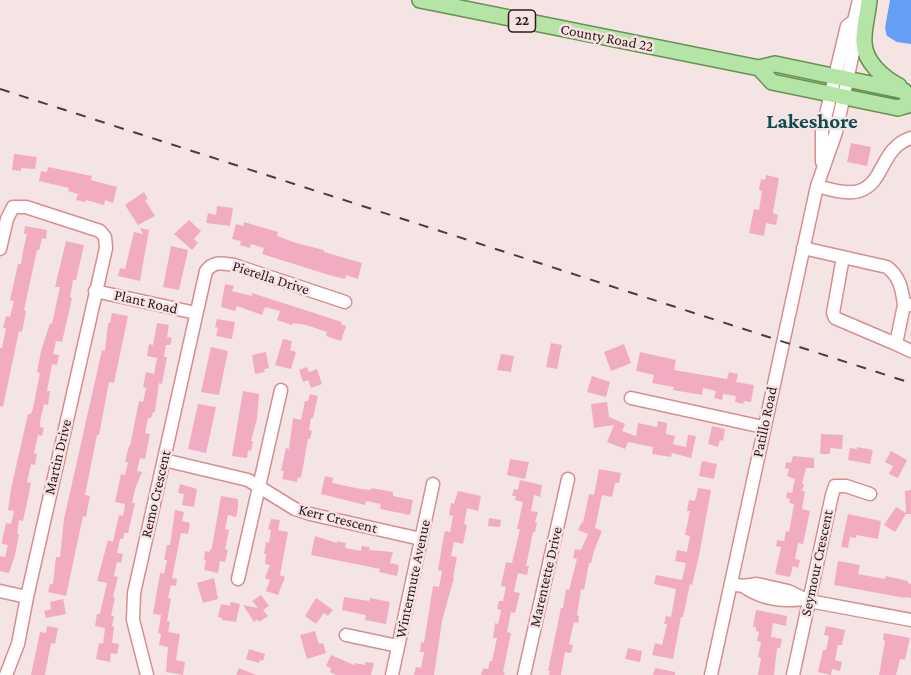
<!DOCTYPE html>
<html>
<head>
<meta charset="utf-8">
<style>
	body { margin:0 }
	canvas { display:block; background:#f5e4e4 }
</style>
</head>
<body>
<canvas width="911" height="675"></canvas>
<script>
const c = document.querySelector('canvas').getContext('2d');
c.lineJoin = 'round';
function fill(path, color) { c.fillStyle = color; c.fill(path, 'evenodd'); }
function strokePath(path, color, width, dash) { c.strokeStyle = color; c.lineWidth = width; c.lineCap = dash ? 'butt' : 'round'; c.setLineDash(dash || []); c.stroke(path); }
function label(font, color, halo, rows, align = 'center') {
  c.font = font + ' "Crimson Pro",serif'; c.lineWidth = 5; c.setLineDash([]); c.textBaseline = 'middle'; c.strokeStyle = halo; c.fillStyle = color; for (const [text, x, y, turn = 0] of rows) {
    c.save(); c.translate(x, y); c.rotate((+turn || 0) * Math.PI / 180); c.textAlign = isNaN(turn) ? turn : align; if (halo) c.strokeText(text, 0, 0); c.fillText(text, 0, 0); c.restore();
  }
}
const water = new Path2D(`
	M890,0H911V44L897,42L887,36L885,28Z`);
const building = new Path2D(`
	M851,143L871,147L867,166L847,162Z
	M14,154L37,157L35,169L21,168V171L12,170Z
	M48,167L92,176L91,180L117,187L113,203L105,200L104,205L86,200V202L76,200L78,194L68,191L69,188L39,181L41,171L47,172Z
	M766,175L779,178L773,213L778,215L776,225L766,223L764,236L749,233L754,209L759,210L762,191L759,190L761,179L765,180Z
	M144,192L148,199L145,200L155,216L138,225L125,205Z
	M217,206L233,208L230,226L206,223L208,213L216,215Z
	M189,220L201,231L194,239L198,243L192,250L174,234Z
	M244,222L278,232L277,236L296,243L324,250V252L362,263L358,279L346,275L345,279L329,275L262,254L264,248L251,244L250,248L240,245L241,241L232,239L236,224L243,226Z
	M25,226L47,230L46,239L42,238L39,250H37L24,310L26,311L22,332L19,331L3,407L0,406V348H2L6,328H3L6,316L10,317L14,301L10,300L18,264H21L23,251L27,234H24Z
	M140,228L149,230L140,281L118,276L120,268L125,269L134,232L143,234Z
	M66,241L84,245L76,280H73L70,297L72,298L62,342L56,341L53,354L59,355L57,365L52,364L47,391H50L48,405L44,404L40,421V427L44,428L42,436L38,435L34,453L37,454L35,465L31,464L27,482L31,483L29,493L23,521L19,520L17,534H19L15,555L9,573L0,571V556L5,557L8,545L2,544L3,536L6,523L11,524L14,511L8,510L11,489L28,414H31L33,408L40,373L37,372L41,351L50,323L52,324L60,287H55Z
	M171,246L188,250L179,290L163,287Z
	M225,284L234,286L232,291L252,296V293L342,322L341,324L346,326L341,341L326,336L327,332L306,325L293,323L292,325L277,320L280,311L265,307L262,315L237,306L235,311L221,307Z
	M112,313L128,316L114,383L109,382L99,435H97L85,495L90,496L86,517L83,516L66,596L48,592L50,584H53L56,557H60L64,519L102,350L105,351L108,323H110Z
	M217,319L235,322L232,339L216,336L218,328L215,327Z
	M157,323L169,325L167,337L172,338L170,345H166L164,357H167L162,384L159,383L155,412H153L151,418H148L145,433L150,434L145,459L140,458L137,471L142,472L135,489L132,503H135L128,533H124L123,539H120L117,553L123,554L121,563L117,562L114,576L118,577L113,597L115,598L111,616H114L112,626L114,627L112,643L119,644L117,654L111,653L110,662L96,659L99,643L103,644L105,628L95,626L97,614H100L107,583L97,581L108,540L113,542L119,515L123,516L125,504L115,502L121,474L125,475L128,462H125L129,446H130L139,401L143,402L146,388L143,387L146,372L154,374L157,358L147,356L149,344L153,345Z
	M283,339L292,341L290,350L296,352L291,369L275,365Z
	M551,343L562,345L557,369L546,367Z
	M624,344L631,363L611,371L604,352Z
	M211,347L228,351L219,395L201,392Z
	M266,352L269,368L264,369L265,372L255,374L252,355Z
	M640,352L676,360L674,370L727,379L729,372L738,374L736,382L754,385L751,402L744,401L743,404L735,402L736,396L723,394L722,400L714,398L716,391L703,388L702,395L673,390L674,387L652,383L654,375L636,371Z
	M501,354L514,356L511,372L497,370Z
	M307,367L309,372L317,369L322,384L311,388L308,380L303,382L299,370Z
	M592,376L610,382L606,397L587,392Z
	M243,391L259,394L257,419L251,441H253L251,451L248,450L247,458L232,456Z
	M310,394L318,396L313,418H311L309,430L312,431L310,439H308L301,478L298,477L297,482L282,479L284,471H281L286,448L289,449L293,418L301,420L305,401H308Z
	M607,402L609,417L625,424L622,431L636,436L638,423L657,427L658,421L667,423L666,434L675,436L673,444L686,447L688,435L696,436L691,458L672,453L671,457L652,454L653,447L628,442L625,449L607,442L614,425L594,428L591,404Z
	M198,404L216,407L206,453L188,449Z
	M712,426L725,429L723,441L720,440L718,447L708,444Z
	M821,434L843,435L842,449L830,448V454H820Z
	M857,447L873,450L870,464L848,460L850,448L857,449Z
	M891,451L907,460L898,478L889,474L893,466L885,462Z
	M793,456L814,458V468H806L802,484H804L802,491H805L802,509L810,511L803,544L798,543L795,559L800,560L798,568L793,566L790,577L775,574L781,547L776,546L777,540L784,541L786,531L789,532L794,504L789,503L790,499L786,498L787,492L792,493L795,479L787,476L789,469L785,468L786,462L791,463Z
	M510,459L529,462L525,479L507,475Z
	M702,461L717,464L714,479L699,476Z
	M599,469L621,473L619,483H615L612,497L602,495L595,528L602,531L594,551L591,563H589L584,590L581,589L577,615L579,616L578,623L574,622L569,644L573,645L571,653L565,652L561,675H549L550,671H548L561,608H563L566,589L569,590L577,559L573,558L575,549L581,550L588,534L578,530L582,522L583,523L589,494L594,495Z
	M325,476L333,478L332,483L361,489L371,490V488L393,492V496L413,500L410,515L380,509L381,504L366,501L365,505L321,494Z
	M520,480L542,485L540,497L534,495L531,511L538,512L535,522L537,523L535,532H533L526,566H529L527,575L518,573L514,592L520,593L515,613L511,612L507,632L511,633L503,672H505L504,675H481L483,668L488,669L490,661H492L497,638H493L495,623L498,624L501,610L497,609L499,601H503L506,587L501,586L506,562L512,563L520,529H517L523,502L515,500L516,496H512L514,489L518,490Z
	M180,484L197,489L194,507L182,505L184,494L178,493Z
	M698,488L711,490L699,556L692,585L690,584L683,617H681L673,659L652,655L655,643L662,645L667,624H664L666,616L671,617L676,589L654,584L656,575L682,580L686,563L675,561L677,550L687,552L690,536L685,535L690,511H687L689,500L695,501Z
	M911,490V514H906L895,532L884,525L896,507L906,513L905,491Z
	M458,491L481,496L478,511L467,508L464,524L467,525L463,544L454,542L451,556L457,557L453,578H454L442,621L434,675H414L416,667L421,668L424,652H420L421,642L424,643L433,586L439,587L442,571L438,570L443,540L445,531L450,532L453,516L449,515L451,503L454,504Z
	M221,496L238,499V508L236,517L228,515L225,529L229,530L225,549L228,550L225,562L220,561L218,573L204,570L206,560H204L205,551L209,552L212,547Z
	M175,510L184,512L182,521L190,523L188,534L181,533L172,578L177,579L176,586L171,585L168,598L171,599L167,621L170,622L168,632L180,634L176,660L185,662L183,675L166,672L168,647L159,645L161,634L158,633L161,615L153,614L160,573L164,574L167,560H164L167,545H170Z
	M848,514L881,521L878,539L856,535V538L850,537L848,548L841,547Z
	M489,518L501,520L500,527L488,526Z
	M271,519L280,520L278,530L288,532L280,575L285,577L278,595L266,591L270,580L265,578L270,565L265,564L266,554H264L266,542L269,543L271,530L268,529Z
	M315,536L337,543V541L346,543L345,548L361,551L362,546L370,547L369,550L393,552L390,563L399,565L397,576L379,572L380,569L311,555Z
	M838,561L860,565L858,574L885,579L886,576L908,581V583L911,584V598L905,597V598L834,585Z
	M214,578L218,599L203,603L197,583Z
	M261,595L269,606L263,610L268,616L259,622L258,619L254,622L243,605L258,608L252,601Z
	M344,597L369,601L370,598L390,602L386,624L365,620L366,615L342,610Z
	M316,598L333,610L328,616L324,613L316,624L305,616Z
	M63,599L66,614L46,618L44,611L51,609L50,602Z
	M231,602L240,604L236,622L222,620V618L218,617L221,604L230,606Z
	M756,610L787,616L786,626L773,623L771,637L782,639L780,648H777L774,675H758L761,658L758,657L761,642L757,641L759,632L756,631V627H753Z
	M47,626L58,628L55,644L51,643L45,675H31L40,632L46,633Z
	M826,626L845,630L842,645H838L835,660L842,662L840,671L832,669L831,675L818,672L823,650H826L829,636L824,635Z
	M315,631L319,644L323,643L326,653L307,659L300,635Z
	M884,633L910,638L905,660L900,659L896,675H879L885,641L883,640Z
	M628,648L642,651L640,662L625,659Z
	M249,649L265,654L263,661L260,660L259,663L246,659Z
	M331,655L354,665L355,663L365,665V662L374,663L371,675H336L330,672L331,668L326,666Z
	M239,668L256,675H236Z
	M655,668L675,672V675H653Z`);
const minor = new Path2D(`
	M822,162V131L847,26L854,21L859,0
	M817,186C829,189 847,195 859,191C885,183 880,148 911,138
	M803,248L887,267C900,277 902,289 904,305H911
	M0,249L7,219L13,207H26L100,231L105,237L106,248L27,597L18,644L6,675
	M843,257L833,313L835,318L896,344
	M95,291L196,313
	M904,305L896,344L911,351
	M631,398L763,427
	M164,460L248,480L295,509L310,514L421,539
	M238,579L281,390
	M731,584L743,586L757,584L788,591L809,601L911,620
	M743,586C761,599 782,602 803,599
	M0,591L27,597
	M346,635L398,646
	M147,675L133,620L134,593L206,271C214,261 221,263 234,265L345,302
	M392,675L433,484
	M524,675L568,479
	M711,675L817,186L836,132L858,29L854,21
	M793,675L832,495L835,486H846L870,494`);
const major = new Path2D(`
	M420,0L759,68L775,64L904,91L911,101
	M869,0C868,14 863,29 864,43C865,62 883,78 899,86
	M759,68L772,82L898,108L911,104`);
const rail = new Path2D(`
	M0,89L911,383`);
const shields = [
	[522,21,27]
];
const shieldNames = [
	["22",522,21]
];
const streetNames = [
	["County Road 22",607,38,11],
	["Pierella Drive",271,278,18],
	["Plant Road",146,302,13],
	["Patillo Road",765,422,-78],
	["Martin Drive",58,457,-77],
	["Remo Crescent",156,494,-77],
	["Kerr Crescent",338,519,14],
	["Seymour Crescent",817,563,-78],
	["Marentette Drive",546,577,-77],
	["Wintermute Avenue",413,579,-78]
];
const districtNames = [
	["Lakeshore",812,122]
];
fill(water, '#659ef7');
fill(building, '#f2acc2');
strokePath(minor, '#d98d8e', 15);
strokePath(major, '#68914f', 18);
strokePath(minor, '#fff', 12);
strokePath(major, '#b5e4a7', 15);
strokePath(rail, '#533838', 2, [10, 10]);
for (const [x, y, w] of shields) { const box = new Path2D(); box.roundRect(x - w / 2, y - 11, w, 22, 4.5); c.fillStyle = '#f5e4e4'; c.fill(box); strokePath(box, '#341718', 1.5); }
label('bold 14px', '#341718', null, shieldNames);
label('15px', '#341718', '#f5e4e4', streetNames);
label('bold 21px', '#0c4c4f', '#f5e4e4', districtNames);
</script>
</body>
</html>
